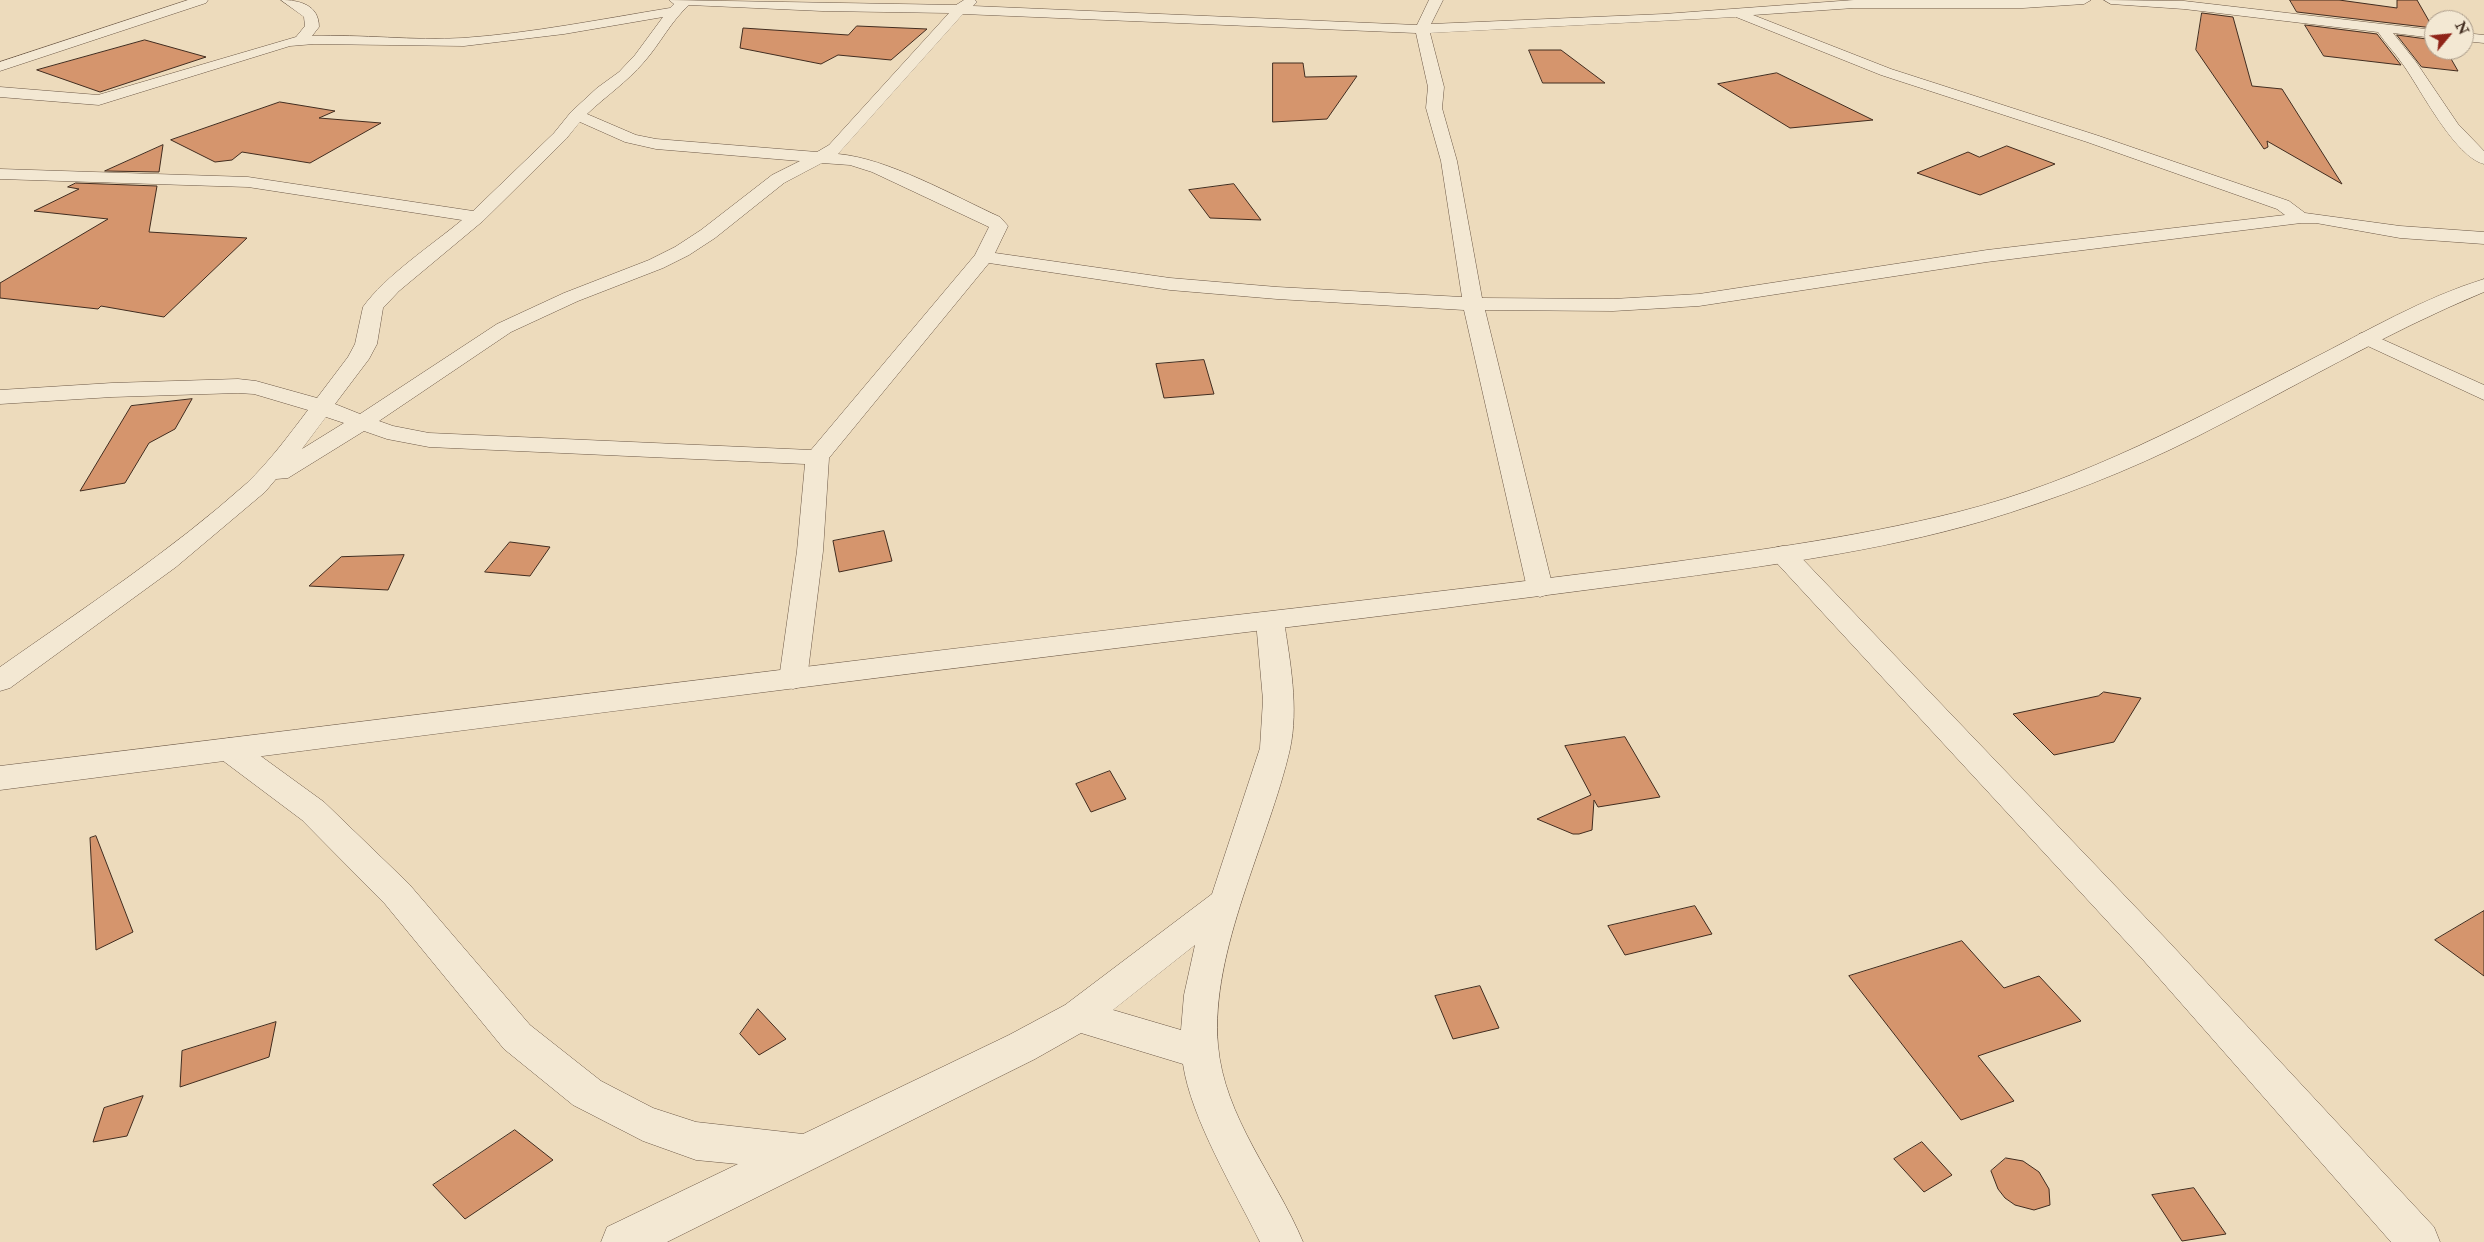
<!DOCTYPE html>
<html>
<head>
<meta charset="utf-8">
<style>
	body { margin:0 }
	#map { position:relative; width:2484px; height:1242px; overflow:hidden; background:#eddbbc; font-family:"IM FELL Double Pica",serif }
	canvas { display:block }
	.north { position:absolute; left:2424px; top:10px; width:50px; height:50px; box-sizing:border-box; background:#f3e8d3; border:1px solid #ac9d8b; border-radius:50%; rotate:62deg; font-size:14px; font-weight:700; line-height:20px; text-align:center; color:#412c1f }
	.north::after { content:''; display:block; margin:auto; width:18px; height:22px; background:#8f2418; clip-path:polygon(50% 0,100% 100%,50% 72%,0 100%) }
</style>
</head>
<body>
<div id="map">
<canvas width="2484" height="1242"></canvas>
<div class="north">N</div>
</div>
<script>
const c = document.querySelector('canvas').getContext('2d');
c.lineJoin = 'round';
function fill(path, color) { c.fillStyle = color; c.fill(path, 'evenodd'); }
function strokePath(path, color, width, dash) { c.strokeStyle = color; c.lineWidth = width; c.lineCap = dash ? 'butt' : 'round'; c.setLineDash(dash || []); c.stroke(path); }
const building = new Path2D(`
	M2290,0H2339L2397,8V0H2417L2433,28L2297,12Z
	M2202,13L2233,17L2252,86L2282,89L2342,184L2267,141L2268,147L2264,149L2196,50Z
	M2305,25L2377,34L2401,65L2324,56Z
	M857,26L927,29L891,60L838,55L821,64L740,48L743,28L848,35Z
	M2397,35L2434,40V50H2446L2458,71L2422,67Z
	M145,40L206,57L100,92L37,70Z
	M1529,50H1561L1605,83H1543Z
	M1273,63H1303L1305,77L1357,76L1327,119L1273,122Z
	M1777,73L1873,120L1790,128L1718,84Z
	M280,102L335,111L319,118L381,123L310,163L242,152L232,160L215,162L171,140Z
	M163,145L159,172L105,171Z
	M2007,146L2055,164L1980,195L1917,173L1968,152L1979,157Z
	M76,183L157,186L149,232L247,238L164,317L101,306L98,309L0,298V283L108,219L34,211L79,189L68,187Z
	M1234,184L1261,220L1210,218L1189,190Z
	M1204,360L1214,394L1164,398L1156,364Z
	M192,399L175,429L149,443L125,483L80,491L131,406Z
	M884,531L892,561L839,572L833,541Z
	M510,542L550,547L530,576L485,572Z
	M404,555L388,590L309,586L341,557Z
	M2104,692L2141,698L2114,742L2054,755L2013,714L2098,696Z
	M1625,737L1660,797L1598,807L1594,800L1592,830L1579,834H1573L1537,819L1591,795L1565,746Z
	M1110,771L1126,799L1091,812L1076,784Z
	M96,836L133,932L96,950L90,838Z
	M1695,906L1712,934L1625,955L1608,926Z
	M2484,911V976L2435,940Z
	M1962,941L2004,988L2039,976L2081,1021L1978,1056L2014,1101L1961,1120L1849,976Z
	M1480,986L1499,1028L1453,1039L1435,996Z
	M758,1009L786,1039L759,1055L740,1034Z
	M276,1022L269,1057L180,1087L182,1051Z
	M143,1096L127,1136L93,1142L104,1108Z
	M515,1130L553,1160L465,1219L433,1185Z
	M1922,1142L1952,1175L1924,1192L1894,1159Z
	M2006,1158L2023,1161L2039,1172L2049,1189L2050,1205L2034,1210L2015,1205L2005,1198L1998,1189L1991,1171Z
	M2194,1188L2226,1234L2182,1241L2152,1195Z`);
const minor = new Path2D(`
	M281,0C300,0 319,5 319,27L312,36C362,34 413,41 463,38C533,33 602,19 670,8L674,4L669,0L956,5L964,0H975L977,2L973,6L1417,25L1429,0H1443L1431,24L1664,14L1854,0H2091L2084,4L2023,8H1854L1753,15L1891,69L2099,136L2289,201L2305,213L2400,226L2484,232V244L2400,238L2316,223H2301L1987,262L1699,306L1613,311L1485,310L1553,588L1549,594L1540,597L1531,594L1527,588L1464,310L1277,299L1170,290L989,263L829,458L823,551L807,679L803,686L793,689L783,686L779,679L797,551L805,464L429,447L387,439L364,431L288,478L276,479L265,492L176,567L10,688L0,691V667C84,608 171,551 247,483C270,461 289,435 308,410L254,394L238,393L112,397L0,404V390L112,383L238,379L256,381L317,398L348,357L355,344L363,307C385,276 432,245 462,220L248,187L0,179V169L248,177L473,211L554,133L571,112L597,88L619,72L635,55L663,17L564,34L464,46L314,44L290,46L99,105L0,97V87L98,95L296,37L305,26L304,17ZM689,5L822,11L949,13L829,145L817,152L656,139L636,135L587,114C606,96 627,82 644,62C660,44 671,21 689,5ZM963,14L1416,33L1428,87L1426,108L1441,161L1462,297L1277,287L1170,278L995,253L1008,226L1000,217C954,196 887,158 838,154ZM1736,17L1881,75L2087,142L2277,209L2285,215L1987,250L1699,294L1613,299L1482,298L1457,161L1442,108L1444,87L1430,33ZM580,122L625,142L656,149L800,161L772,175L701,230L675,247L649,260L564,293L497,324L360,414L335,404L369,359L377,344L383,308L399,291L483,221L566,139ZM822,163L850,165L872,172L989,227L975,255L811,450L429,433L393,426L379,421L511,332L578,301L663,268L689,255L715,238L784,183ZM326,417L344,423L302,449Z
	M2104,0L2184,1L2434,30V38L2393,33L2416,62L2458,124L2484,151V164C2455,157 2421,90 2404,66C2396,54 2386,44 2378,32L2184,9L2111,4Z
	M2464,33L2484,35V43L2464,41Z
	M2366,332L2484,385V400L2359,342L2356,338L2359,334Z
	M1783,546L1792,548L2168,941L2434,1227L2440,1242H2391L2144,961L1774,560L1770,554L1774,548Z
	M1270,612L1280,615L1284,621C1290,661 1299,708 1290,749C1269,841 1210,951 1218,1045C1224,1117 1276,1177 1303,1242H1260C1235,1191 1191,1119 1183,1064L1081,1033L1035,1059L667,1242H601L607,1227L738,1164L696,1160L643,1141L573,1105L504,1049L385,904L302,820L218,757L214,749L218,741L229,738L240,741L324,802L409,884L530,1025L601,1081L653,1108L696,1122L803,1134L1009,1035L1065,1005L1212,894L1260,748L1263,700L1256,621L1260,615ZM1195,945L1184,995L1181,1030L1113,1010Z`);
const tertiary = new Path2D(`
	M188,0H208L206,3L0,71V62Z
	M2484,279V292C2385,333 2293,388 2198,436C2129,471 2056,499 1983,521C1877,552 1765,566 1655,581C1511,600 1367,618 1222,635C815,685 407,737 0,790V766C394,718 789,668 1184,621C1332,604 1481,587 1629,568C1739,553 1850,539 1958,512C2082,481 2197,418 2310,360C2367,331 2423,298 2484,279Z`);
fill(building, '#d5956d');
strokePath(building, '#412c1f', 1);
strokePath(minor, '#6c5846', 1);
strokePath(tertiary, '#6c5846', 1);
fill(minor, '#f3e8d3');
fill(tertiary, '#f3e8d3');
</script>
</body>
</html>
